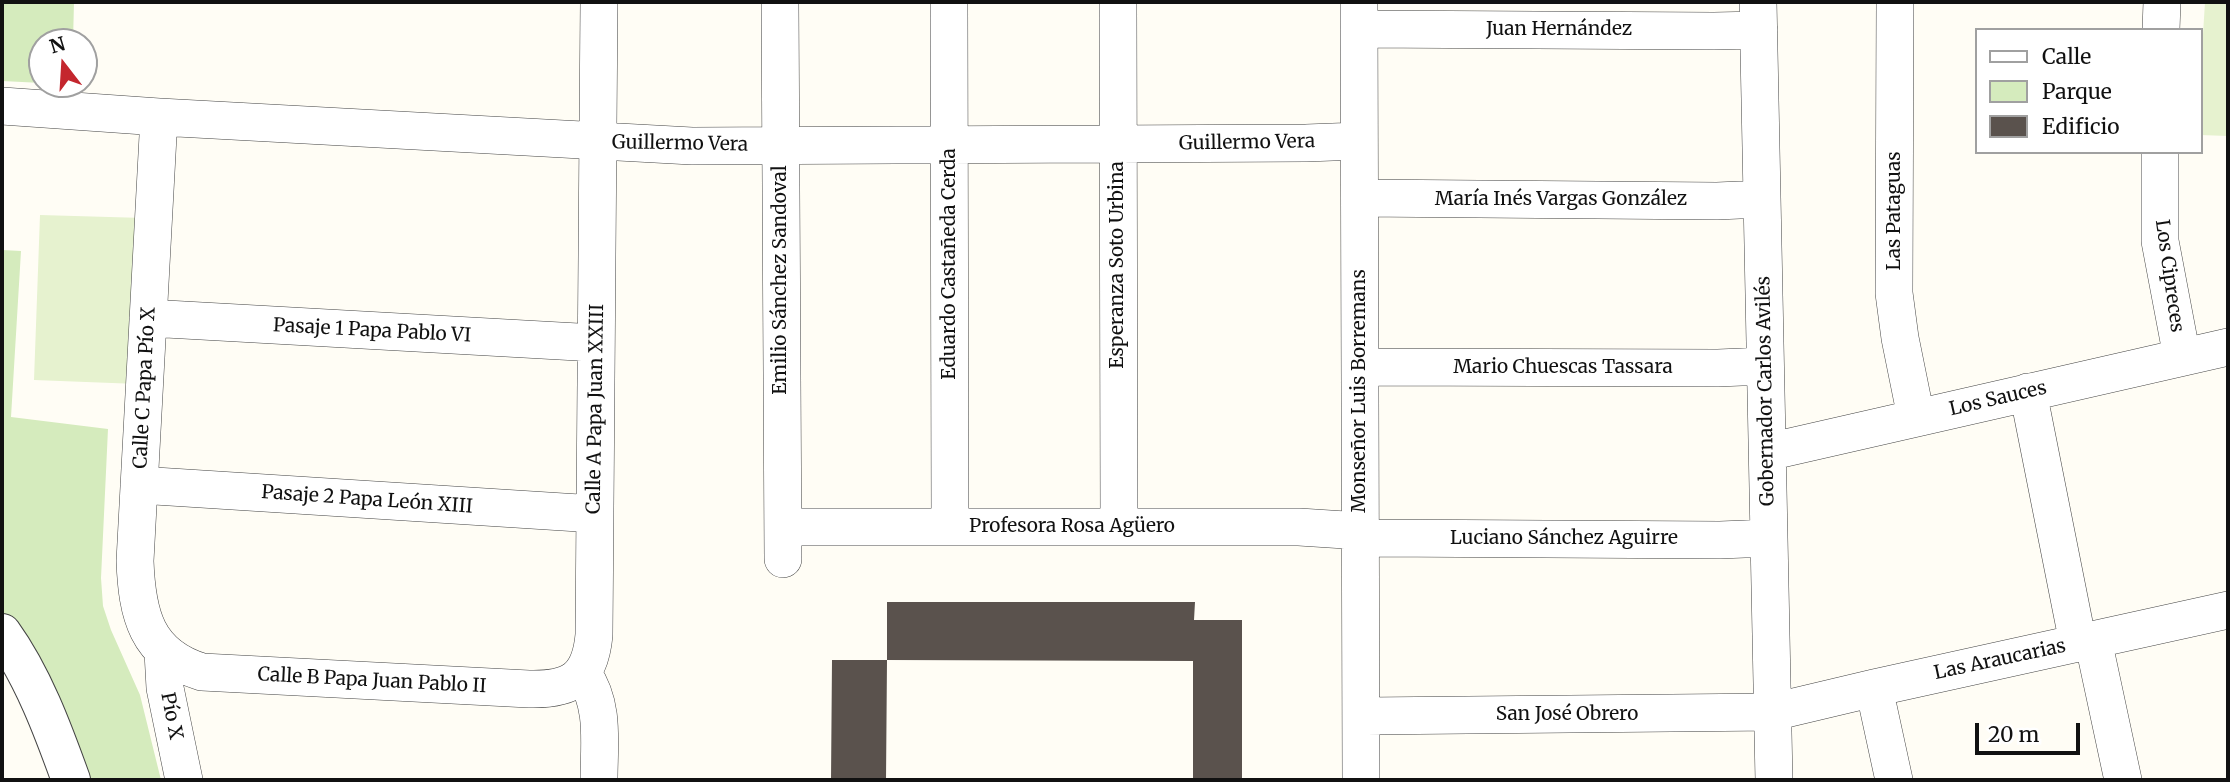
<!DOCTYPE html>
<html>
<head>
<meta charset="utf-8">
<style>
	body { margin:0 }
	#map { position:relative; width:2230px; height:782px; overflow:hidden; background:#fffdf5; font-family:Merriweather,serif }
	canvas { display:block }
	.frame { position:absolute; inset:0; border:4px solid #111; pointer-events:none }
	.legend { position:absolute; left:1975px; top:28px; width:228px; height:126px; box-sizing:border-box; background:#fff; border:2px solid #a0a0a0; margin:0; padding:9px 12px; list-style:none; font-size:21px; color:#111 }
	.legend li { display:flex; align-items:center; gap:14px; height:35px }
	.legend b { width:35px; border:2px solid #a0a0a0 }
	.north { position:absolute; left:28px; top:28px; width:70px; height:70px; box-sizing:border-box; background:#fff; border:2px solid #a0a0a0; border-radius:50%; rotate:343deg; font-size:19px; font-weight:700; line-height:28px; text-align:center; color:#111 }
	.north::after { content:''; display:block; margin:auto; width:24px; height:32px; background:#c4262e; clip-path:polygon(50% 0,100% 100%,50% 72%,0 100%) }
	.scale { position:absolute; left:1975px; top:723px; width:105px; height:32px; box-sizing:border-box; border:4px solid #111; border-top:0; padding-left:9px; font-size:21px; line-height:24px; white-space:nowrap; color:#111; -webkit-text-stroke:5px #fff; paint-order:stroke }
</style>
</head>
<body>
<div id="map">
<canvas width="2230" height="782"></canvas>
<div class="frame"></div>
<ul class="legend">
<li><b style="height:9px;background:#fff"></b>Calle</li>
<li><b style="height:19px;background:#d5ebbd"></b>Parque</li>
<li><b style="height:19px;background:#5a524d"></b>Edificio</li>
</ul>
<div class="north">N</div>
<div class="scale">20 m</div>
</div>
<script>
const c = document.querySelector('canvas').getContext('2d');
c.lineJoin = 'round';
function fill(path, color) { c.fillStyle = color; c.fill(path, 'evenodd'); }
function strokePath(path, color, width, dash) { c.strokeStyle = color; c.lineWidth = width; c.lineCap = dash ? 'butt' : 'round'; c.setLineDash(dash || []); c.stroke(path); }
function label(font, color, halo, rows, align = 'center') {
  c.font = font + ' Merriweather,serif'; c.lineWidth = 7; c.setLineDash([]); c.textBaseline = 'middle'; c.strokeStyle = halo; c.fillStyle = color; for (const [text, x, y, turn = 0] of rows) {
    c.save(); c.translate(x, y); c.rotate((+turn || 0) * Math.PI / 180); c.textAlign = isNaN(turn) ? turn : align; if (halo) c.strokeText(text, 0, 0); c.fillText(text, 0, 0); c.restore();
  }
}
const green = new Path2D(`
	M2,2H74L73,42H42V83L2,81Z
	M2,250L21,251L11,417L108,429L101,578L103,606L111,630L140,695L161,780H79L2,615Z`);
const pitch = new Path2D(`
	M2205,2H2228V136L2200,135V83Z
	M40,215L144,218L138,384L34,380Z`);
const building = new Path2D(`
	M887,602H1195L1194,620H1242V780H1193V661L887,660Z
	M832,660H887L886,780H831Z`);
const minor = new Path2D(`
	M780,2L783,559
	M949,2L950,527
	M1118,2L1119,527
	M1359,2L1361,780
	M1758,2L1774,780
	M1895,2L1894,293L1900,338L1916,417
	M1359,29L1714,31L1759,30
	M2161,30L2162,2
	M2,106L159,117L692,146L1306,143L1359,141
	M159,117L135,561C137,614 146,655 202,672L529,689C571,690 590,679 594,635L599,2
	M2160,152V241L2182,357
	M1360,198L1717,201L1762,199
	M148,318L596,343
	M1360,367L1718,368L1765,366
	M2028,392L2078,643
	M1768,452L2228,347
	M139,485L595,514
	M783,527H1299L1361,531L1374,538L1720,540L1769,538
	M2093,640L2123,780
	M163,652L165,688L184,780
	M583,674C605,705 599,743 599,780
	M1874,688L1894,780
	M1361,713L1366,716L1773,712L1874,688L2228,610`);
const tertiary = new Path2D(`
	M2,633C33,676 53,730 71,780`);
const streetNames = [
	["Juan Hernández",1559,30],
	["Guillermo Vera",1247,143,-1],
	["Guillermo Vera",680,144,1],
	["María Inés Vargas González",1561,200],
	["Las Pataguas",1895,211,-90],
	["Eduardo Castañeda Cerda",950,264,-90],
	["Esperanza Soto Urbina",1118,265,-90],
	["Los Cipreces",2169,276,82],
	["Emilio Sánchez Sandoval",781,280,-90],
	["Pasaje 1 Papa Pablo VI",372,331,3],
	["Mario Chuescas Tassara",1563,368],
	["Calle C Papa Pío X",145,388,-87],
	["Monseñor Luis Borremans",1360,391,-90],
	["Gobernador Carlos Avilés",1766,391,-91],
	["Los Sauces",1998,399,-13],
	["Calle A Papa Juan XXIII",596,409,-89],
	["Pasaje 2 Papa León XIII",367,500,4],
	["Profesora Rosa Agüero",1072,527],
	["Luciano Sánchez Aguirre",1564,539],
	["Las Araucarias",2000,660,-12],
	["Calle B Papa Juan Pablo II",372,681,3],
	["San José Obrero",1567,715],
	["Pío X",171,716,79]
];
fill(green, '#d5ebbd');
fill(pitch, '#e6f2cf');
fill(building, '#5a524d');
strokePath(minor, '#444', 38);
strokePath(tertiary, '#444', 40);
strokePath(minor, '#fff', 37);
strokePath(tertiary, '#fff', 38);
label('19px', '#111', '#fff', streetNames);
</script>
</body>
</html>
